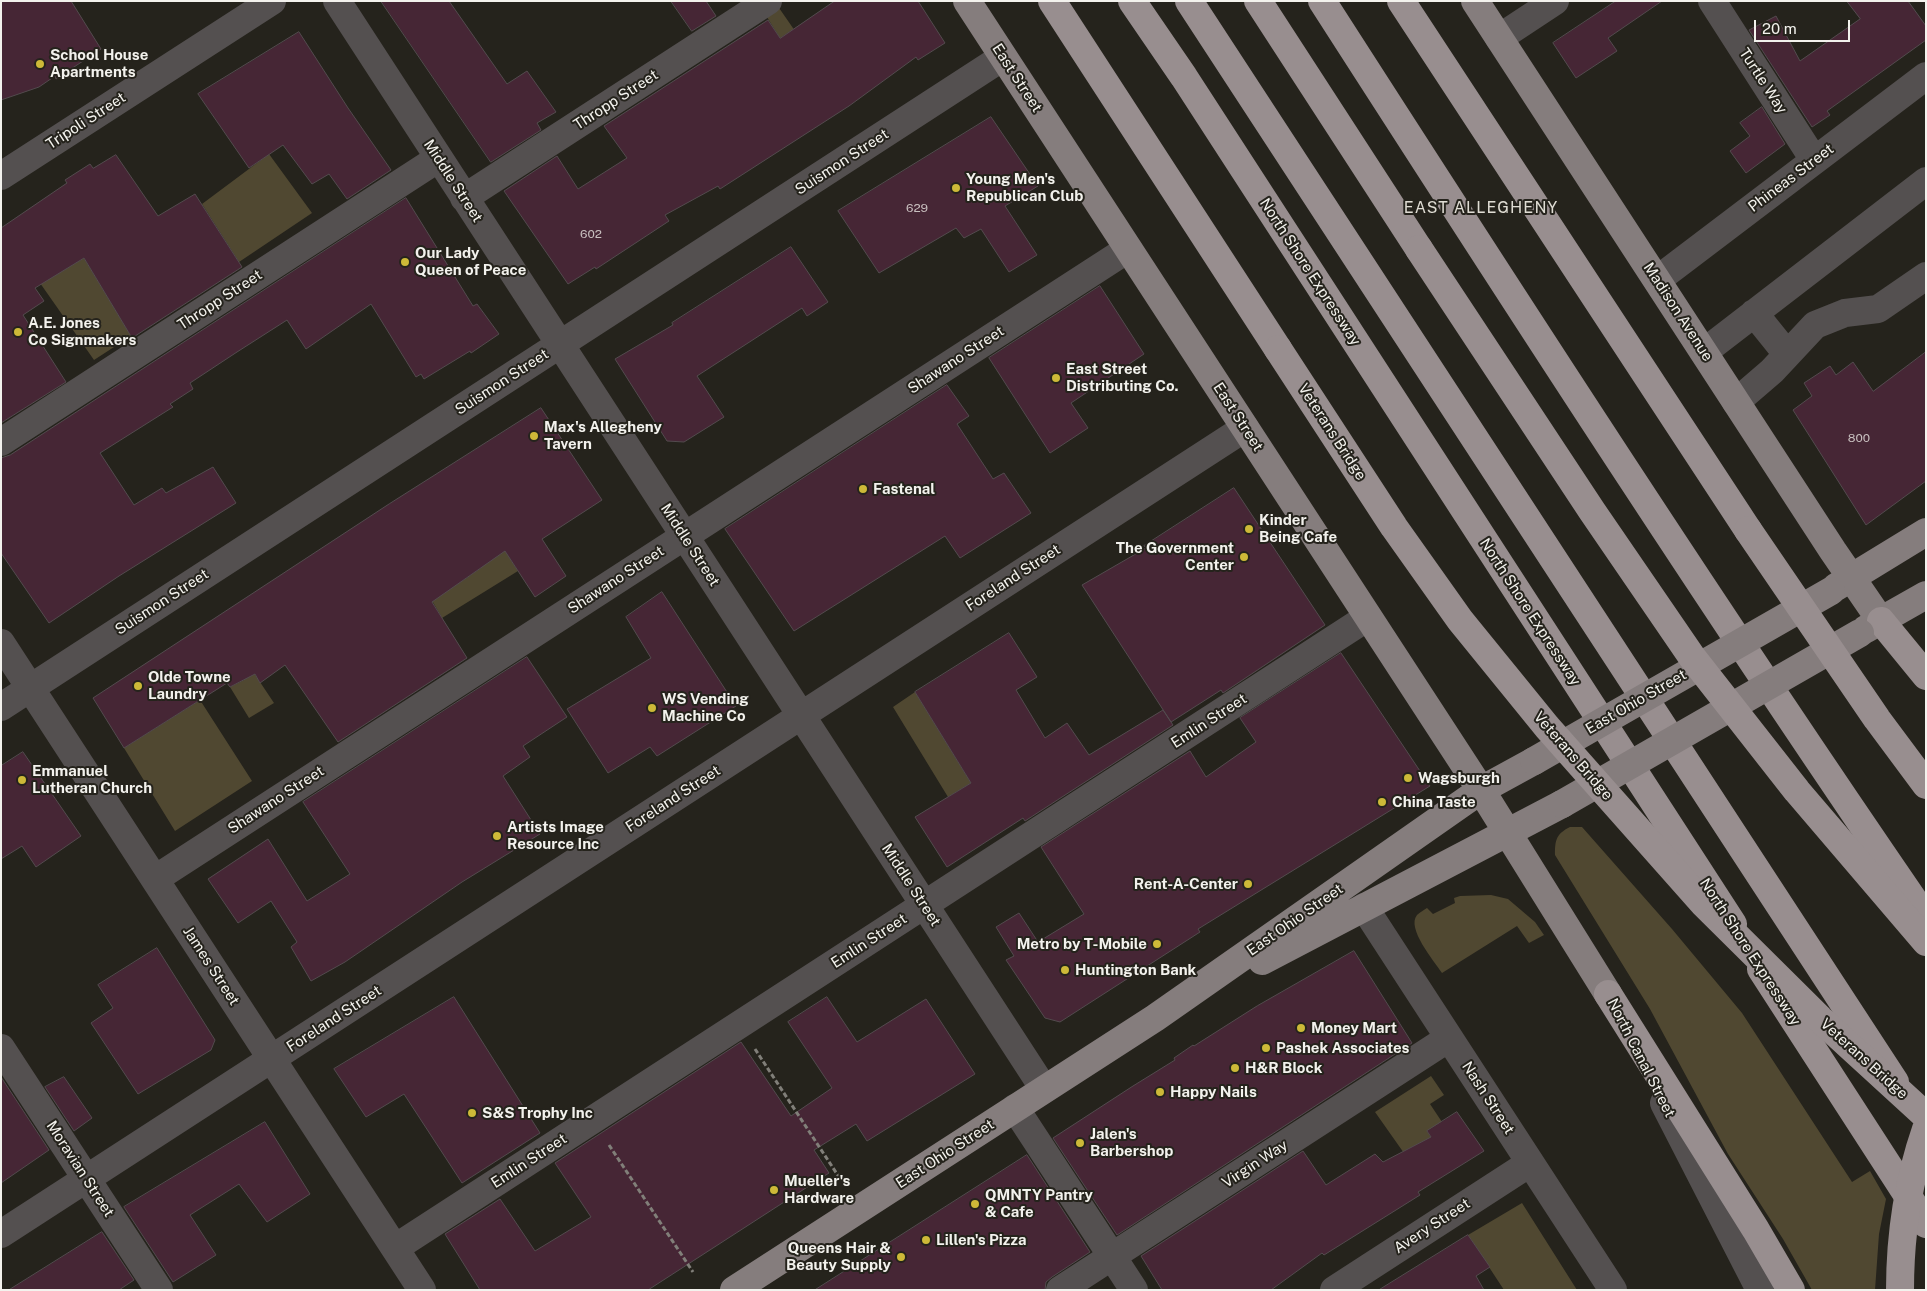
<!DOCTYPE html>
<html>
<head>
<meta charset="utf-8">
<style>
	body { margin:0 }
	#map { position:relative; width:1927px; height:1291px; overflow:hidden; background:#25231c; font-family:"Public Sans",sans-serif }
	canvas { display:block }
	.frame { position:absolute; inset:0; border:2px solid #f3f2ed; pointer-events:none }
	.scale { position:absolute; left:1754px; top:20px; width:96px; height:22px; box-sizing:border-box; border:2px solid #f3f2ed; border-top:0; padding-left:6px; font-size:15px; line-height:18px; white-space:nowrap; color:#f3f2ed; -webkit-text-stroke:4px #25231c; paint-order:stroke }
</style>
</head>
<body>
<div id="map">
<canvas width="1927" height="1291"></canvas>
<div class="frame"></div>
<div class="scale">20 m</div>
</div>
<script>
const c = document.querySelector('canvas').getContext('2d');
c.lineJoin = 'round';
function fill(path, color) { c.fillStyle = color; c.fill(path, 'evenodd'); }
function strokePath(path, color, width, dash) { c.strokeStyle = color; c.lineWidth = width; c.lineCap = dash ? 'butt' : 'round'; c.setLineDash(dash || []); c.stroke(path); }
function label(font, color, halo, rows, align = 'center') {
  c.font = font + ' "Public Sans",sans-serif'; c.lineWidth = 4; c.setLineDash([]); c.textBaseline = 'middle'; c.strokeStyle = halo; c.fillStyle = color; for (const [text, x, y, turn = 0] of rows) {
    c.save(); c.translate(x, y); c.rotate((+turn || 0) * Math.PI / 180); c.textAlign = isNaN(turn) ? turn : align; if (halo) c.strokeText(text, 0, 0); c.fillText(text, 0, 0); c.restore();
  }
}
const green = new Path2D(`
	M777,5L847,106L793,59L765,14Z
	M269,154L312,213L239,262L202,204Z
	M84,258L131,336L94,360L40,283Z
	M428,479L496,536L518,571L442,618L426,590L434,538L462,581L482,567Z
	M242,655L274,703L249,718L230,687L244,680Z
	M915,692L971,783L948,797L893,707Z
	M200,700L252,781L175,831L124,748Z
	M1570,827H1582L1672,929L1742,1013L1852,1182L1870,1171L1886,1199L1879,1234L1875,1290H1812L1783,1239L1728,1154L1650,1009L1555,855C1555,840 1556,834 1570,827Z
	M1491,895L1508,899L1535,922L1544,935L1529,943L1517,926L1442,973C1434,961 1406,928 1417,915C1420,912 1424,910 1427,908L1433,914L1455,903L1454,898L1460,896Z
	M1431,1076L1444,1095L1430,1104L1442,1122L1427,1131L1432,1139L1406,1156L1375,1112Z
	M1522,1203L1577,1290H1504L1468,1235Z`);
const building = new Path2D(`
	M1,1H71L101,49L56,79L55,76L39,87L1,100Z
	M381,1H449L507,84L527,71L556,112L537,123L541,130L491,162Z
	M671,1H706L716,16L692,31Z
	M835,1H918L945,43L918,60L916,57L849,106L720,189L718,186L665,215L669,221L596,269L595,267L568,284L504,191L557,156L578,189L627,158L604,126L768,20L780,38Z
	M1616,1H1662L1608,38L1617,51L1576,78L1553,43Z
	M1847,1H1908L1926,26V40L1827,111L1830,115L1812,127L1749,30L1776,16L1800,61L1860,19Z
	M299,32L348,108L391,170L347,199L329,174L312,184L283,145L249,168L198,94Z
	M1762,107L1785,144L1746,173L1730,151L1750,136L1740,123Z
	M991,117L1038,186L1005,206L1037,255L1009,272L981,229L964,238L956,228L879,273L838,211Z
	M116,155L158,216L195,194L242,267L132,338L84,258L35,288L44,301L23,315L66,382L1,423V228L67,183L65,180L90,164L93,168Z
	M406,198L473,306L477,304L499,334L471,353L470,351L424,379L421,374L416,377L371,304L306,349L287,320L237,352L190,383L193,389L170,404L173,407L100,453L134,505L162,488L166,493L213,467L236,503L119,576L49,623L1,553V458L10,455Z
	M791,247L828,302L807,316L802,308L697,376L724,417L684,442L667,441L615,359L673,325L672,323Z
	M1100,286L1144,354L1071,403L1088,428L1050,453L989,358Z
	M1926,352V481L1866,525L1793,410L1812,396L1804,383L1830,366L1836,375L1853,362L1873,391Z
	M947,385L969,416L957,424L993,479L1004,473L1031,513L960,558L945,536L794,631L725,529Z
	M541,408L602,500L542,539L566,576L535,597L505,551L432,602L467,658L338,742L285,665L260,683L255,674L230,687L227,683L124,748L93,698L389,504Z
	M1234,488L1325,625L1223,693L1221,690L1171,722L1082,585L1146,548L1144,546Z
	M662,592L736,706L657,756L650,747L608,773L567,709L651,658L626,617Z
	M1009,633L1037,677L1016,690L1045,738L1067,723L1089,755L1163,710L1173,725L1025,821L1023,818L947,867L915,817L971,783L915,692Z
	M1341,653L1430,786L1198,929L1200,932L1060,1022L1045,1018L1006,960L1014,956L996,927L1019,913L1038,942L1084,914L1041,847L1190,751L1206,777L1256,742L1240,718Z
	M527,657L567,717L523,746L530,757L503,776L540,834L462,882L345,962L311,981L291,947L297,942L271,901L238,923L208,879L268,839L307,901L350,874L303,802Z
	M23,752L81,836L36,867L22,846L1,859V766Z
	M157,948L215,1040L211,1050L138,1094L91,1023L113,1008L98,985Z
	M1354,951L1412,1043L1117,1235L1053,1138L1133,1086L1175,1060L1174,1058L1193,1045L1194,1046L1257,1006Z
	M454,997L540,1133L462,1183L404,1094L366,1117L334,1069Z
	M827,997L857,1042L926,999L975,1074L867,1141L856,1124L814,1150L829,1173L648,1290H480L445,1234L500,1199L535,1251L591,1217L555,1163L741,1042L791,1116L832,1088L788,1022Z
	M1,1077L49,1150L1,1183Z
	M64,1077L92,1118L74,1131L45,1087Z
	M1457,1112L1484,1151L1418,1192L1420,1195L1324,1255L1322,1253L1271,1290H1162L1141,1256L1303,1151L1326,1185L1375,1154L1383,1162L1431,1137L1427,1131Z
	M265,1122L310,1194L267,1222L239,1184L190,1215L216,1255L173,1282L124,1207Z
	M1027,1155L1090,1252L1052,1277L1046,1282L1045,1290H815Z
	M102,1232L134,1280L119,1290H9Z
	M1468,1235L1490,1267L1476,1276L1484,1290H1379Z`);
const path = new Path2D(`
	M755,1049L839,1177
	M609,1145L693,1272`);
const minor = new Path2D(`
	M337,1L1044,1089
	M1712,1L1814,160
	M1499,38L1555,1
	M1,176L272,1
	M464,198L768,1
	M1657,280L1926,76
	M1754,313L1787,354
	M1704,352L1926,181
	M1736,402L1772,371L1815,325L1845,313L1878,309L1926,276
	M1,442L439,158
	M1,643L422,1290
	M1,707L1003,57
	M155,879L1128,249
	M1364,907L1613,1290
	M1,1048L159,1290
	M1664,1103L1760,1290
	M1015,1108L1134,1290
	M1,1234L1245,428
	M395,1248L1368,617
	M1060,1290L1449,1038
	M1334,1290L1530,1163`);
const major = new Path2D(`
	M967,1L1481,790L1608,994
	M1475,1L1833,551L1881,621
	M1836,587L1926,532
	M1866,629L1926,595
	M1262,961L1562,804
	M734,1290L1155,1018L1481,790L1534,761`);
const highway = new Path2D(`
	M1052,1L1278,349
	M1132,1L1184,77L1733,924
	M1189,1L1895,1082
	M1258,1L1419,249
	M1322,1C1520,309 1719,617 1926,918
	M1401,1L1748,530
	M1881,621L1926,676
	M1761,969L1926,1224
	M1608,994L1756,1230L1791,1290`);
const majorBridge = new Path2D(`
	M1534,761L1831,591
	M1562,804L1860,633`);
const highwayBridge = new Path2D(`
	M1419,249L1592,511L1692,657L1797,791L1926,942
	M1278,349L1394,527L1460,620L1547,727L1703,903L1820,1019L1926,1116
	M1748,530L1877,719L1926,785
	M1900,1290C1900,1236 1908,1181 1926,1129`);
const markers = [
	[40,64,5,"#cdb938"],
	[956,188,5,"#cdb938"],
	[405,262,5,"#cdb938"],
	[18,332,5,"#cdb938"],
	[1056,378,5,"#cdb938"],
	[534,436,5,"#cdb938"],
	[863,489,5,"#cdb938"],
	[1249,529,5,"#cdb938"],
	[1244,557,5,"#cdb938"],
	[138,686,5,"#cdb938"],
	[652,708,5,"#cdb938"],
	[1408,778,5,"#cdb938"],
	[22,780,5,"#cdb938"],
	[1382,802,5,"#cdb938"],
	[497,836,5,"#cdb938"],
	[1248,884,5,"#cdb938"],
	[1157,944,5,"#cdb938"],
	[1065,970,5,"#cdb938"],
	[1301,1028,5,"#cdb938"],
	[1266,1048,5,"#cdb938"],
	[1235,1068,5,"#cdb938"],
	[1160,1092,5,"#cdb938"],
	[472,1113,5,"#cdb938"],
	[1080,1143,5,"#cdb938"],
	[774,1190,5,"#cdb938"],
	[975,1204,5,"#cdb938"],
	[926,1240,5,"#cdb938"],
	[901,1257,5,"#cdb938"]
];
const numberNames = [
	["629",917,208],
	["602",591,234],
	["800",1859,438]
];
const poiNames = [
	["School House",50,55],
	["Apartments",50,72],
	["Young Men's",966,179],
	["Republican Club",966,196],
	["Our Lady",415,253],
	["Queen of Peace",415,270],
	["A.E. Jones",28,323],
	["Co Signmakers",28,340],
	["East Street",1066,369],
	["Distributing Co.",1066,386],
	["Max's Allegheny",544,427],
	["Tavern",544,444],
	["Fastenal",873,489],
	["Kinder",1259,520],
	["Being Cafe",1259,537],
	["The Government",1234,548,"right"],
	["Center",1234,565,"right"],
	["Olde Towne",148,677],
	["Laundry",148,694],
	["WS Vending",662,699],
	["Machine Co",662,716],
	["Emmanuel",32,771],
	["Lutheran Church",32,788],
	["Wagsburgh",1418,778],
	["China Taste",1392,802],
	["Artists Image",507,827],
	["Resource Inc",507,844],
	["Rent-A-Center",1238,884,"right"],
	["Metro by T-Mobile",1147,944,"right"],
	["Huntington Bank",1075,970],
	["Money Mart",1311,1028],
	["Pashek Associates",1276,1048],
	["H&R Block",1245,1068],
	["Happy Nails",1170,1092],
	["S&S Trophy Inc",482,1113],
	["Jalen's",1090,1134],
	["Barbershop",1090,1151],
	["Mueller's",784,1181],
	["Hardware",784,1198],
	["QMNTY Pantry",985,1195],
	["& Cafe",985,1212],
	["Lillen's Pizza",936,1240],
	["Queens Hair &",891,1248,"right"],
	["Beauty Supply",891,1265,"right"]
];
const streetNames = [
	["East Street",1017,78,57],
	["Turtle Way",1763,81,57],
	["Thropp Street",616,100,-33],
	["Tripoli Street",86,121,-33],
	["Suismon Street",842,162,-33],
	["Phineas Street",1791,178,-37],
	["Middle Street",453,181,57],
	["North Shore Expressway",1310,272,57],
	["Thropp Street",220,300,-33],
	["Madison Avenue",1678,312,57],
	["Shawano Street",956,360,-33],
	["Suismon Street",502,382,-33],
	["East Street",1238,417,57],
	["Veterans Bridge",1332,432,57],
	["Middle Street",690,545,57],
	["Foreland Street",1013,578,-33],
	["Shawano Street",616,580,-33],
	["Suismon Street",162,602,-33],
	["North Shore Expressway",1530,612,57],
	["East Ohio Street",1636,702,-30],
	["Emlin Street",1209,721,-33],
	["Veterans Bridge",1573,756,49],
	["Foreland Street",673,799,-33],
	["Shawano Street",276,800,-33],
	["Middle Street",911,885,57],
	["East Ohio Street",1295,920,-35],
	["Emlin Street",869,941,-33],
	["North Shore Expressway",1750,952,57],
	["James Street",211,966,57],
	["Foreland Street",334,1019,-33],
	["North Canal Street",1641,1058,63],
	["Veterans Bridge",1864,1059,42],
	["Nash Street",1488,1098,57],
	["East Ohio Street",945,1154,-33],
	["Emlin Street",529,1161,-33],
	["Virgin Way",1255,1164,-33],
	["Moravian Street",80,1169,57],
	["Avery Street",1432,1226,-33]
];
const neighbourhoodNames = [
	["EAST ALLEGHENY",1481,208]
];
fill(green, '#504831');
fill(building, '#462635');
strokePath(building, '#534b4e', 1);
strokePath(path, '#817f79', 3, [5, 2.5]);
strokePath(minor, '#545050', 28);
strokePath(major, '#857d7d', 28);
strokePath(highway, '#988e8f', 28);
strokePath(majorBridge, '#857d7d', 28);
strokePath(highwayBridge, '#988e8f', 28);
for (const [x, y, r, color] of markers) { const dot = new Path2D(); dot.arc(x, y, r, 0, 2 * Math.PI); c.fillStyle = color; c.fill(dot); strokePath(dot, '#25231c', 2); }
label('12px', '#c8bfbf', null, numberNames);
label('bold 15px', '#f3f2ed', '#25231c', poiNames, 'left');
label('15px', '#f3f2ed', '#25231c', streetNames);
c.letterSpacing = '1px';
label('16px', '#e0ddd4', '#25231c', neighbourhoodNames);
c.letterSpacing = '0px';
</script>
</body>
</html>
